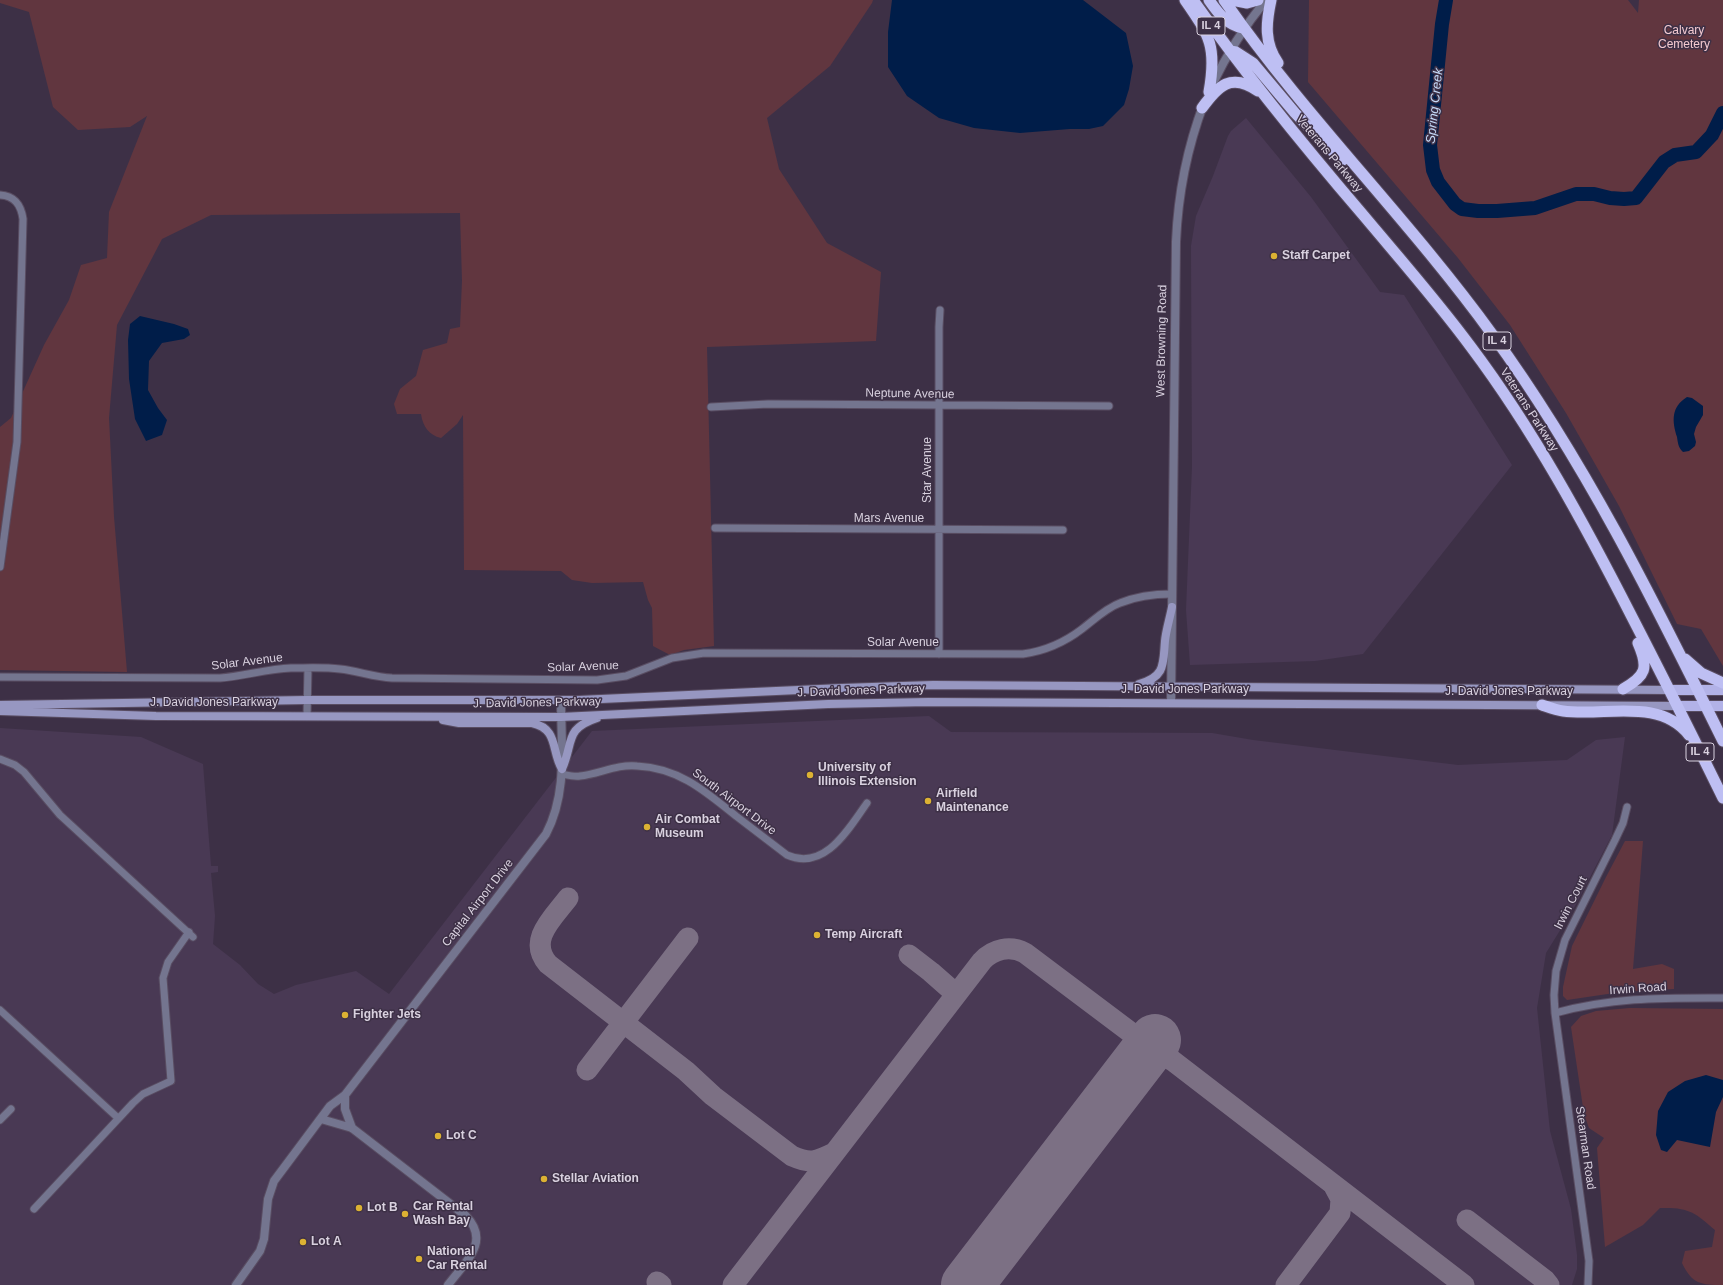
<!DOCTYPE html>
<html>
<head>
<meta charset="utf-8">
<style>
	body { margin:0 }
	canvas { display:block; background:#3d3046 }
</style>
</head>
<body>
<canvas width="1723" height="1285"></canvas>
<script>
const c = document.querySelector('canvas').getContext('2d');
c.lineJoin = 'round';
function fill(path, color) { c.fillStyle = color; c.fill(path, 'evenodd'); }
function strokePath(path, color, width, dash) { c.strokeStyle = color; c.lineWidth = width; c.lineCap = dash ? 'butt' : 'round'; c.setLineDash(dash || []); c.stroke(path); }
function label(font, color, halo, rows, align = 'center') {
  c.font = font + ' Arial,sans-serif'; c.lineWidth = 3; c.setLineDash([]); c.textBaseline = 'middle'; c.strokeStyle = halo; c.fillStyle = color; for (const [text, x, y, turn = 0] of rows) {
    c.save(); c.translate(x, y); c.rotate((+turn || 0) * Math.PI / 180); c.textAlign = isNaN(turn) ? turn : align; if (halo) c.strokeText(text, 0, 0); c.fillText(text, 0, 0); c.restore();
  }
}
const built = new Path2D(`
	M1246,118L1311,197L1380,292L1404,295L1512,465L1363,654L1315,661L1190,665L1186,610L1192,467L1191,246L1196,216L1213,176L1228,136L1231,131Z
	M929,716L951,732L1212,733L1253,740L1458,765L1567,760L1596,740L1625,737L1612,835L1575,906L1546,953L1537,1008L1550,1131L1571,1209L1577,1255V1269L1572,1285H0V728L141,737L203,764L211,866H218V872L211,873L215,916L213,944L240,965L258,984L274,994L296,985L356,971L389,994L592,731Z`);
const green = new Path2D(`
	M0,0H873L872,3L830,66L767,118L779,169L827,243L881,272L876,341L707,347L714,646L684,650L670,655L653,646L652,608L648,600L643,582L592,583L572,580L561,571L464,570L463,415L457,424L441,438C429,435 423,427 421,414H397L394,404L400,389L416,376L423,350L447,343L450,329L460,327L462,281L460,213L211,215L162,239L117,325L109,418L114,517L127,672L0,670V427L11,418L44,345L69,300L81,265L107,258L109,212L147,116L130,127L78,130L53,107L29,12L0,3Z
	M1309,0H1628L1638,13L1639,0H1723V666L1701,629L1677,624L1619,506L1566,413L1510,325L1458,258L1308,82Z
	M1625,841H1643L1633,969L1662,964L1674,969V989L1621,992L1567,1000L1563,996V987L1572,946L1606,877Z
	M1630,1008L1723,1009V1285C1701,1285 1692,1284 1682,1263L1685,1251L1712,1247L1715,1230C1695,1212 1688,1207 1660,1208L1643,1225L1605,1247L1597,1148L1604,1138L1589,1128L1584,1114L1571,1027L1581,1016L1596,1011Z`);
const water = new Path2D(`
	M892,0H1083L1126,33L1133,66L1129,89L1124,105L1103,126L1089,129H1070L1020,133L974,128L939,118L907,96L888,67V32Z
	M140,316L174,324L188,329L190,335L184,339L162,343L149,361L148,390L158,408L167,420L162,435L146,441L135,419L129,379L128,340L130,324Z
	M1687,397L1692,398L1703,406V415L1696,427L1694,434L1696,442L1695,446L1689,451L1683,452C1678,447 1678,443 1677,437C1672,421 1671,407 1687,397Z
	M1706,1075L1723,1080V1097L1716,1112L1710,1147L1677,1140L1667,1152L1661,1150L1656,1135L1658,1111L1668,1092L1685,1081Z`);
const river = new Path2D(`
	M1446,0L1442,24L1430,145L1433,170L1438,182L1455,204L1462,209L1478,211H1497L1535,208L1576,194H1594L1610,198L1624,199L1636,198L1664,162L1675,155L1696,152L1712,135L1723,113`);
const taxiway = new Path2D(`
	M568,898C553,918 527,940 548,964L686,1071L713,1096L792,1156C810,1164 816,1162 834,1153
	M909,955L931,972L956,994
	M587,1070L688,938
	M1467,1220L1545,1280L1549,1285
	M657,1282L661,1285
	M733,1285L982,961C993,949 1010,945 1025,953L1150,1047L1173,1061L1464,1285
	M1286,1285L1340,1213L1341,1199L1333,1184`);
const runway = new Path2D(`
	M967,1285L1155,1040`);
const minor = new Path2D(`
	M0,195C15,196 21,205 23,219L17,442L0,567
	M711,407L768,404L1109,406
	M715,528L1063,530
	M939,654V327L940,310
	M0,677L220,678C244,676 267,669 291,668C307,668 324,667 340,669C358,671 374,677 392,678L597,680L626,676L672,658L704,653L1023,654C1045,651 1065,642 1082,629C1094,620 1106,608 1120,603C1137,596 1154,594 1172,594
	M307,716L308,668
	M0,759L15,765L24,772L60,815L193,937
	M562,774C567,775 574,777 580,776C599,774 617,764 637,766C679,768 705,791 736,816C753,829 770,842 787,855C825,872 849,828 867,803
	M0,1010L118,1118
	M1555,1013C1614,997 1663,998 1723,998
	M0,1120L11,1109
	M34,1209L133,1103L143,1094L171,1081L163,978L168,962L189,932
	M1588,1285L1589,1261L1555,1013L1554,995L1556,971L1565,940L1615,840L1623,823L1627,807`);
const tertiary = new Path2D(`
	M1212,85C1228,52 1243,28 1266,0
	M1171,703L1176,242C1178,194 1187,148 1204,103
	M345,1095V1109L352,1128
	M321,1119L352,1128L466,1216C491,1242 465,1262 448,1285
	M236,1285L260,1251L264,1239L268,1199L274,1181L330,1106L345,1095L546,834C568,792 561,746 561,700`);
const secondary = new Path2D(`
	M1139,684C1166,677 1163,663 1165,641C1166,630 1170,618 1172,607
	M0,705L307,700H579L842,688L933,685L1669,690
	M0,711L156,716L561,717L828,704L928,702L1678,706
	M443,720L459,723H532C559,729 551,751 562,769
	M562,769C574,742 564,729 597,718`);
const primary = new Path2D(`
	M1669,690H1723
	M1678,706H1723`);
const trunk = new Path2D(`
	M1185,0C1210,36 1217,47 1209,92
	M1193,0C1246,75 1304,146 1364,216C1400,259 1438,302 1471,347C1534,431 1584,523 1632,617C1663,677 1693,737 1723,798
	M1209,0C1218,13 1227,25 1243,28
	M1224,0C1305,117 1408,218 1492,334C1584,460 1654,601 1723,741
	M1232,0L1247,3L1258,0
	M1271,0C1266,23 1264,43 1278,63
	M1230,51L1236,52L1253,63L1295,113L1330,149L1343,160
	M1202,108C1218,86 1231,72 1258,91
	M1685,659L1701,673L1723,683
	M1623,689C1646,676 1649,668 1638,643
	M1542,705C1548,707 1556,710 1563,711C1604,717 1659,697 1689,735`);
const markers = [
	[1274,256,4,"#dcb233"],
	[810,775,4,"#dcb233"],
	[928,801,4,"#dcb233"],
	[647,827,4,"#dcb233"],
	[817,935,4,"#dcb233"],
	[345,1015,4,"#dcb233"],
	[438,1136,4,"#dcb233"],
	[544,1179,4,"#dcb233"],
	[359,1208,4,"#dcb233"],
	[405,1214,4,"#dcb233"],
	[303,1242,4,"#dcb233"],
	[419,1259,4,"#dcb233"]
];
const shields = [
	[1211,26,28],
	[1497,341,28],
	[1700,752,28]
];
const shieldNames = [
	["IL 4",1211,26],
	["IL 4",1497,341],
	["IL 4",1700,752]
];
const parkNames = [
	["Calvary",1684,31],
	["Cemetery",1684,45]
];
const streetNames = [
	["Veterans Parkway",1329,154,50],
	["West Browning Road",1162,341,-89],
	["Neptune Avenue",910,394,1],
	["Veterans Parkway",1529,410,57],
	["Star Avenue",928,470,-90],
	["Mars Avenue",889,519],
	["Solar Avenue",903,643],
	["Solar Avenue",247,662,-7],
	["Solar Avenue",583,667,-2],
	["J. David Jones Parkway",1185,690],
	["J. David Jones Parkway",861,691,-2],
	["J. David Jones Parkway",1509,692],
	["J. David Jones Parkway",214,703],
	["J. David Jones Parkway",537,703,-1],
	["South Airport Drive",734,802,37],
	["Capital Airport Drive",478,903,-52],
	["Irwin Court",1571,903,-63],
	["Irwin Road",1638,989,-4],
	["Stearman Road",1585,1148,82]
];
const poiNames = [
	["Staff Carpet",1282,256],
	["University of",818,768],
	["Illinois Extension",818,782],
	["Airfield",936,794],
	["Maintenance",936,808],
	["Air Combat",655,820],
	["Museum",655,834],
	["Temp Aircraft",825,935],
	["Fighter Jets",353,1015],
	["Lot C",446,1136],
	["Stellar Aviation",552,1179],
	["Car Rental",413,1207],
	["Wash Bay",413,1221],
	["Lot B",367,1208],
	["Lot A",311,1242],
	["National",427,1252],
	["Car Rental",427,1266]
];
const waterNames = [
	["Spring Creek",1435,106,-84]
];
fill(built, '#493954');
fill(green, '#61363f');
fill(water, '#001d49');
strokePath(river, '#001d49', 14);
strokePath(taxiway, '#7c7084', 21);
strokePath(runway, '#7c7084', 52);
strokePath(minor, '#594d62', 9);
strokePath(tertiary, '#594d62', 10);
strokePath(secondary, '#594d62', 10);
strokePath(primary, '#594d62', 12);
strokePath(trunk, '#594d62', 13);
strokePath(minor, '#74758f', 7);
strokePath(tertiary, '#74758f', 8);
strokePath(secondary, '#9797c1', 8);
strokePath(primary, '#b2b2e7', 10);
strokePath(trunk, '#bebff3', 11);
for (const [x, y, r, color] of markers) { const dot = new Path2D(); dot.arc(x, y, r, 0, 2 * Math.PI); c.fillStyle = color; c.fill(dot); strokePath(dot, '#3d3046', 1.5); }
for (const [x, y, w] of shields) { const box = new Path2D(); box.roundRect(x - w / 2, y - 9, w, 18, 3); c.fillStyle = '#3d3046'; c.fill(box); strokePath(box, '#d9d1df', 1); }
label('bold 11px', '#d9d1df', null, shieldNames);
label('12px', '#f3c9d0', '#3d3046', parkNames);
label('12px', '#d9d1df', '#3d3046', streetNames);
label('bold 12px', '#d9d1df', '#3d3046', poiNames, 'left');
label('italic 13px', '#c4d9f7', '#3d3046', waterNames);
</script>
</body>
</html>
